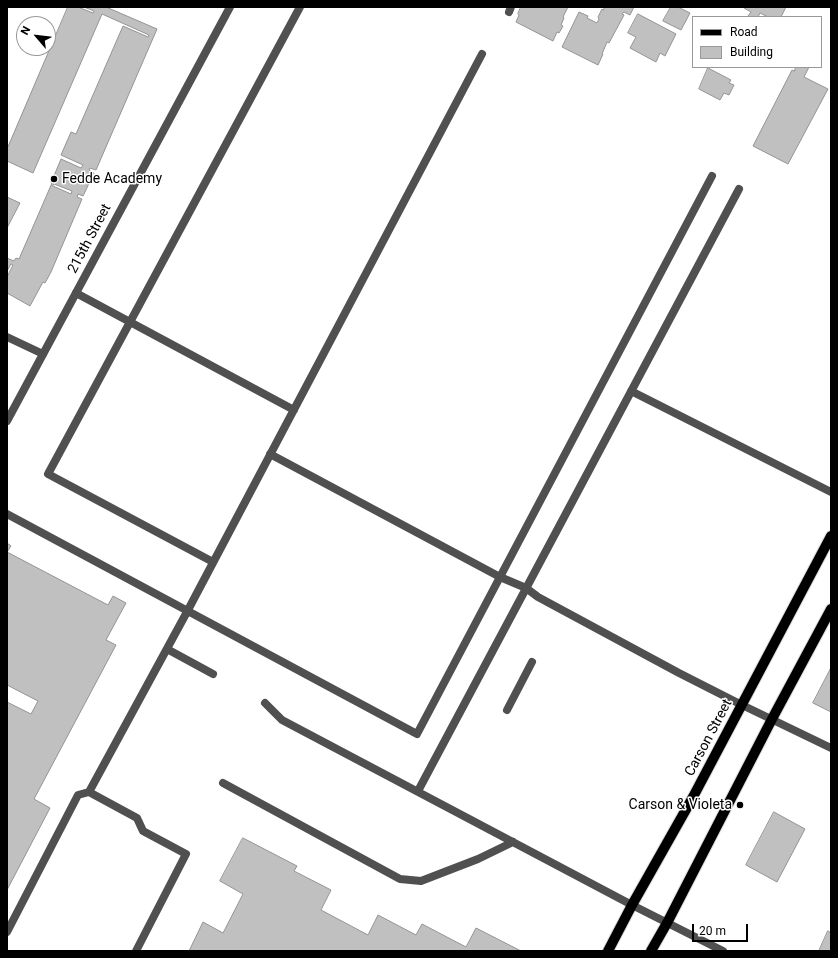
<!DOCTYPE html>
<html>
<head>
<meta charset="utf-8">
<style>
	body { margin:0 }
	#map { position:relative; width:838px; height:958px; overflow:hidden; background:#fff; font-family:Roboto,sans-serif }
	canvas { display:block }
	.frame { position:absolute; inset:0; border:8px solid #000; pointer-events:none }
	.legend { position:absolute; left:692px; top:16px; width:130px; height:52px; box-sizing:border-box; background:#fff; border:1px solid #999; margin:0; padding:5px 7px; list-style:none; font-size:12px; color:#000 }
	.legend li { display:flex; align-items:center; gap:8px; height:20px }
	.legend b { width:20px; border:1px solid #999 }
	.north { position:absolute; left:16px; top:16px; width:40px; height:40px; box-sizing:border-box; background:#fff; border:1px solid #999; border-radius:50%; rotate:298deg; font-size:11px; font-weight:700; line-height:16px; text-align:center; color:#000 }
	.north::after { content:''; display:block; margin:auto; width:14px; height:18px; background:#000; clip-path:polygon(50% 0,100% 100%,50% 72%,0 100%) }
	.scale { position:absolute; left:692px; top:924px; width:56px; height:18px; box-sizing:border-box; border:2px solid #000; border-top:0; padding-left:5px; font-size:12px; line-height:14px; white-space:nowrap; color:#000; -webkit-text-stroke:3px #fff; paint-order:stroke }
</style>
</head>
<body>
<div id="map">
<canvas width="838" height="958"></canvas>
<div class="frame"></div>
<ul class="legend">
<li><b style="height:5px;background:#000"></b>Road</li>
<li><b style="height:11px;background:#c0c0c0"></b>Building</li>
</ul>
<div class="north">N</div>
<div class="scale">20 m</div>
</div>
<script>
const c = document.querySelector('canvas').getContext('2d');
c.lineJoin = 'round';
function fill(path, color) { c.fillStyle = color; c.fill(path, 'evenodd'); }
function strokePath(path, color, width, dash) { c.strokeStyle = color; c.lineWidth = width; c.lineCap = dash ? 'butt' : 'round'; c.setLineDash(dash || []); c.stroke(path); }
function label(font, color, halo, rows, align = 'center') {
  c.font = font + ' Roboto,sans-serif'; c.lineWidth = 3; c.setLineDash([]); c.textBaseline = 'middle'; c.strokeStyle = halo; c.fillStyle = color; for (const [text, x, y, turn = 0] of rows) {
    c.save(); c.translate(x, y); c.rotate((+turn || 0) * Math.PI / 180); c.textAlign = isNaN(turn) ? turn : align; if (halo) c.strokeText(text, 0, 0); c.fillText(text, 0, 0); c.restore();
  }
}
const building = new Path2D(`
	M68,7H78L93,13L94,11L84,7H106L157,29L96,170L90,168L89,170L94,173L83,196L78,194L77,197L82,199L51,272L45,283L43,282L30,306L7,293V277L13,265L11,264L7,271V258L14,261L16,258L19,259L52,183H51L61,159L81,168L83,165L61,155L71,132L76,134L123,26L148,37L149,35L102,14L33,173L7,161V145L8,146ZM54,184L72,191L71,194L53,186Z
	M521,7H568L563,17L564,18L561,25L563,26L559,33L557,32L553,41L516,22L519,15L518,14Z
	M605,7H634L630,15L624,12L622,14L624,15L609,43L607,42L602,54H603L598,65L562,47L579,12L588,16L587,18L597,23L599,19L598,17L602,9L603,10Z
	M671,7H678L690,13L681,30L663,21Z
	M744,7H786L781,17H768L760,13L758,17H750L748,16L751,12L744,8Z
	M638,14L676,34L665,56L660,53L656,62L630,48L636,37L628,33Z
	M796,67H809L804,77L828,89L788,164L753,146L792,70L794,71Z
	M708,68L731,80L729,83L734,85L729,95L724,93L720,100L699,89Z
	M7,197L20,203L7,228Z
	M7,543L11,546L7,552L108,605L113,596L126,603L106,640L116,645L34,799L50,808L7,890V702L31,714L38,701L7,685Z
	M831,668V712L813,703Z
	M774,812L805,829L777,882L746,865Z
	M243,838L297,866L294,871L331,890L321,910L368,935L378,915L416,935L422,924L466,947L476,928L521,951H189L203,922L223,933L243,894L220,881Z
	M828,931L831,933V951H819Z`);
const lane = new Path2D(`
	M509,12L511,7
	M76,293L294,410
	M7,337L43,354
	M631,391L831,492
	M270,454L500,577L526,588L538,597L679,673L742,705
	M7,514L417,734L712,176
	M213,562L48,474L300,7
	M167,649L213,674
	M265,703L282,720L632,905
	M507,710L532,662
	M223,783L400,879L421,881L478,859L513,842
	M418,791L739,189
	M89,792L137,818L143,831L186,854L136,951
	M7,932L78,795L89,792L188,610L482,54`);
const street = new Path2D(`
	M7,421L230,7
	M742,705L831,748
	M632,905L723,951`);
const primary = new Path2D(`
	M608,951L632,905L693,797L831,536
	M651,951L667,923L772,719L831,609`);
const markers = [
	[54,179,4,"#000"],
	[740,805,4,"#000"]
];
const poiNames = [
	["Fedde Academy",62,179],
	["Carson & Violeta",732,805,"right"]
];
const streetNames = [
	["215th Street",90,239,-62],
	["Carson Street",709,738,-62]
];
fill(building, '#c0c0c0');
strokePath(building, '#949494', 1);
strokePath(primary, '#dbdbdb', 12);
strokePath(lane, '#505050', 8);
strokePath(street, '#505050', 8);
strokePath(primary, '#000', 10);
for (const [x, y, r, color] of markers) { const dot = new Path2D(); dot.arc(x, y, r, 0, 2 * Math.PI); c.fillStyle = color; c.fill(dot); strokePath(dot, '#fff', 1.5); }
label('14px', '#000', '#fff', poiNames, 'left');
label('14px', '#000', '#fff', streetNames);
</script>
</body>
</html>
